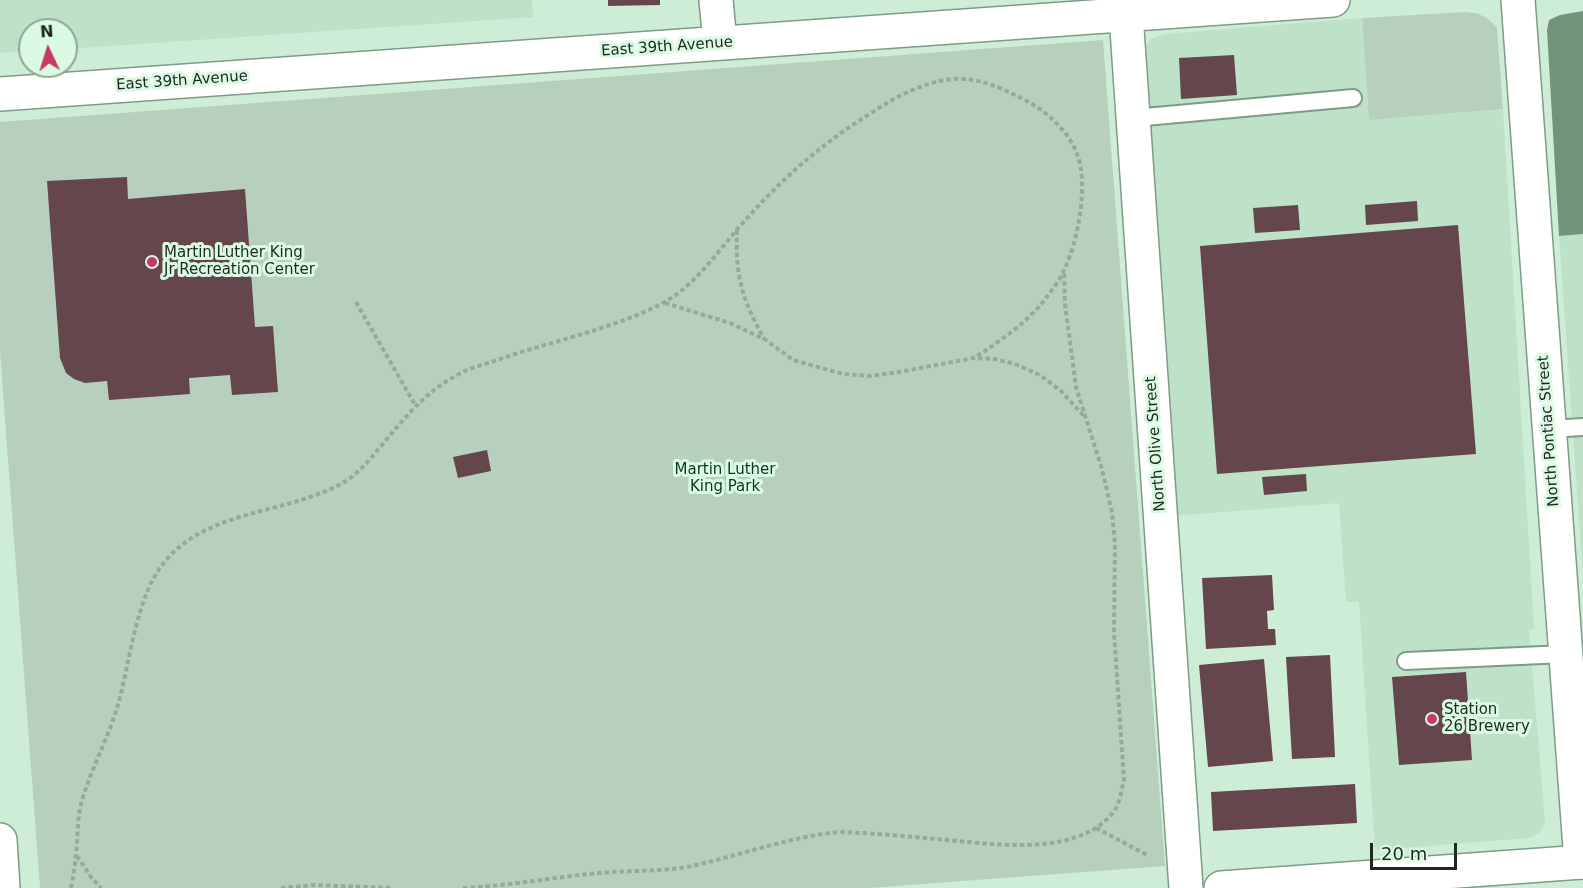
<!DOCTYPE html>
<html>
<head>
<meta charset="utf-8">
<style>
	body { margin:0 }
	#map { position:relative; width:1583px; height:888px; overflow:hidden; background:#ceedd7; font-family:"DejaVu Sans",sans-serif }
	canvas { display:block }
	.north { position:absolute; left:18px; top:18px; width:60px; height:60px; box-sizing:border-box; background:#dbfae4; border:2px solid #8fa796; border-radius:50%; rotate:356deg; font-size:16px; font-weight:700; line-height:24px; text-align:center; color:#1e2a21 }
	.north::after { content:''; display:block; margin:auto; width:21px; height:27px; background:#c83a65; clip-path:polygon(50% 0,100% 100%,50% 72%,0 100%) }
	.scale { position:absolute; left:1370px; top:843px; width:87px; height:27px; box-sizing:border-box; border:3px solid #1e2a21; border-top:0; padding-left:8px; font-size:18px; line-height:21px; white-space:nowrap; color:#1e2a21; -webkit-text-stroke:4px #dbfae4; paint-order:stroke }
</style>
</head>
<body>
<div id="map">
<canvas width="1583" height="888"></canvas>
<div class="north">N</div>
<div class="scale">20 m</div>
</div>
<script>
const c = document.querySelector('canvas').getContext('2d');
c.lineJoin = 'round';
function fill(path, color) { c.fillStyle = color; c.fill(path, 'evenodd'); }
function strokePath(path, color, width, dash) { c.strokeStyle = color; c.lineWidth = width; c.lineCap = dash ? 'butt' : 'round'; c.setLineDash(dash || []); c.stroke(path); }
function label(font, color, halo, rows, align = 'center') {
  c.font = font + ' "DejaVu Sans",sans-serif'; c.lineWidth = 6; c.setLineDash([]); c.textBaseline = 'middle'; c.strokeStyle = halo; c.fillStyle = color; for (const [text, x, y, turn = 0] of rows) {
    c.save(); c.translate(x, y); c.rotate((+turn || 0) * Math.PI / 180); c.textAlign = isNaN(turn) ? turn : align; if (halo) c.strokeText(text, 0, 0); c.fillText(text, 0, 0); c.restore();
  }
}
const built = new Path2D(`
	M0,0H532L533,17L66,49V30H30V51L0,53Z
	M1362,18L1369,120L1503,109L1534,629L1529,630L1545,821L1540,832L1530,838L1375,850L1359,602H1346L1339,503L1173,516L1144,48L1151,39L1164,34Z
	M1583,234V577L1559,236Z`);
const green = new Path2D(`
	M1465,12C1480,13 1487,16 1497,28L1503,109L1369,120L1362,18Z
	M1103,40L1165,866L869,888H40L0,352V122Z`);
const water = new Path2D(`
	M1583,11V234L1559,236L1547,30L1549,20L1560,15Z`);
const building = new Path2D(`
	M608,0H660V5L608,6Z
	M1234,55L1237,95L1181,99L1179,58Z
	M127,177L128,199L245,189L255,327L273,326L278,392L232,395L230,375L189,378L190,394L109,400L107,381L85,383L74,379L66,373L60,358L47,181Z
	M1417,201L1418,221L1366,225L1365,205Z
	M1298,205L1300,230L1255,233L1253,208Z
	M1458,225L1476,454L1217,474L1200,246Z
	M487,450L491,471L458,478L453,457Z
	M1306,474L1307,491L1264,495L1262,477Z
	M1272,575L1274,610L1267,611L1268,629H1275L1276,645L1206,649L1202,578Z
	M1330,655L1335,757L1292,759L1286,657Z
	M1264,659L1273,761L1208,767L1199,665Z
	M1466,672L1472,760L1399,765L1392,677Z
	M1355,784L1357,823L1213,831L1211,792Z`);
const path = new Path2D(`
	M737,230C735,276 742,300 765,340
	M356,302L415,405
	M665,303L730,323L766,340L793,360L843,374L870,376L899,372L974,358L995,359L1015,364L1040,375L1061,391L1083,415
	M1096,828L1149,856
	M77,856L91,877L101,888
	M71,888C73,877 75,866 76,854C78,838 77,820 81,804C90,771 107,741 117,708C130,665 135,599 163,564C206,508 289,515 346,481C360,472 371,458 382,445C406,416 428,389 463,372C475,366 490,363 503,358C556,340 613,329 663,303C696,285 717,252 741,225C781,180 817,147 868,115C892,99 917,85 945,80C975,75 999,87 1025,100C1046,111 1069,131 1077,154C1089,183 1078,242 1064,270C1060,280 1052,290 1046,298C1027,323 1000,341 974,358
	M281,888L315,885L392,888
	M463,888C509,886 554,877 600,873C631,870 661,872 692,866C741,855 789,837 839,832C871,833 904,836 936,839C988,843 1073,859 1112,814C1120,805 1121,791 1124,780L1114,632L1115,543L1112,513L1102,469L1076,387L1065,304L1064,271`);
const lane = new Path2D(`
	M1134,118L1353,98
	M1549,429L1583,427
	M1406,661L1566,654`);
const street = new Path2D(`
	M716,0L720,43
	M1125,0L1186,888
	M1518,0L1581,862
	M0,94L1333,0
	M0,840L3,888`);
const secondary = new Path2D(`
	M1221,888L1583,862`);
const markers = [
	[152,262,6,"#c83a65"],
	[1432,719,6,"#c83a65"]
];
const streetNames = [
	["East 39th Avenue",667,47,-4],
	["East 39th Avenue",182,81,-4],
	["North Pontiac Street",1549,431,-94],
	["North Olive Street",1156,444,-94]
];
const poiNames = [
	["Martin Luther King",164,253],
	["Jr Recreation Center",164,270],
	["Station",1444,710],
	["26 Brewery",1444,727]
];
const parkNames = [
	["Martin Luther",725,470],
	["King Park",725,487]
];
fill(built, '#bde2c8');
fill(green, '#b7d0be');
fill(water, '#71947b');
fill(building, '#65464c');
strokePath(lane, '#7e9b87', 20);
strokePath(street, '#7e9b87', 36);
strokePath(secondary, '#7e9b87', 36);
strokePath(path, '#93ac9a', 4, [4.5, 3]);
strokePath(lane, '#fff', 16);
strokePath(street, '#fff', 33);
strokePath(secondary, '#fff', 33);
for (const [x, y, r, color] of markers) { const dot = new Path2D(); dot.arc(x, y, r, 0, 2 * Math.PI); c.fillStyle = color; c.fill(dot); strokePath(dot, '#dbfae4', 2); }
label('15px', '#1e2a21', '#dbfae4', streetNames);
label('15px', '#1e2a21', '#dbfae4', poiNames, 'left');
label('15px', '#0a381e', '#dbfae4', parkNames);
</script>
</body>
</html>
